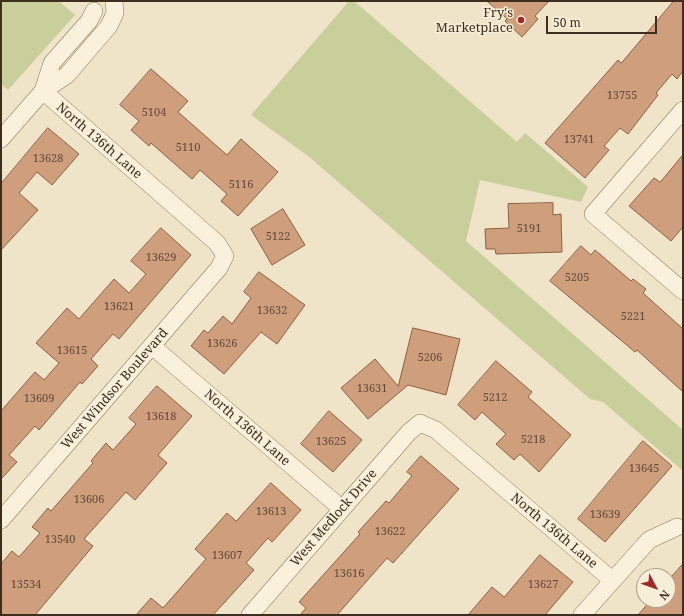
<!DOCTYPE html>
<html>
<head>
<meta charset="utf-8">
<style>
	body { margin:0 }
	#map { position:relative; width:684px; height:616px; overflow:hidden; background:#f0e4c8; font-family:"Noto Serif",serif }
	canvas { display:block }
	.frame { position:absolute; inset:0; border:2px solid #3d2e20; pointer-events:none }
	.north { position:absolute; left:636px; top:568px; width:40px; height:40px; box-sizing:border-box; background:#f7eed8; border:1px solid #ada18e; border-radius:50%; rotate:131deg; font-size:11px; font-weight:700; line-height:16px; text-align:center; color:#3d2e20 }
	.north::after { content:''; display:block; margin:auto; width:14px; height:18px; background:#9e2a2b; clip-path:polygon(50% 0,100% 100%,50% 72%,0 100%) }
	.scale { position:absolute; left:546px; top:16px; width:111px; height:18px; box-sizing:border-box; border:2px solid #3d2e20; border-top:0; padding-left:5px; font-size:12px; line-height:14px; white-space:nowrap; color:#3d2e20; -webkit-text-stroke:3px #f7eed8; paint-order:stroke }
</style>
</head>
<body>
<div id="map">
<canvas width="684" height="616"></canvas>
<div class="frame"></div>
<div class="north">N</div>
<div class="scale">50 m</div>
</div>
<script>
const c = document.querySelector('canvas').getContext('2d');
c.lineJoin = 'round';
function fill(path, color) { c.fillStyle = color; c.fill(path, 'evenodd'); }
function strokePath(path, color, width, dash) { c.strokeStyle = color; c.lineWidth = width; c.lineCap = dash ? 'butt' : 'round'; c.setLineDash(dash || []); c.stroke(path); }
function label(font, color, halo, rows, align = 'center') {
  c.font = font + ' "Noto Serif",serif'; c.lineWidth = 3; c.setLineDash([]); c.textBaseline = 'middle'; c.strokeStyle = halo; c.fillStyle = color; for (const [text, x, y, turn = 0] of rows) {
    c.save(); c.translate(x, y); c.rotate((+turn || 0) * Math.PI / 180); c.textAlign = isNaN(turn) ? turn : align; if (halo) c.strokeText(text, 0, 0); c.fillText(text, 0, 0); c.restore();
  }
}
const green = new Path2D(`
	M1,1H59L75,15L8,90L1,84Z
	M349,1H354L517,142L525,133L588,187L581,202L480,180L466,241L683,430V471L603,402L590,399L308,156L251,115Z`);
const building = new Path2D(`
	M487,1H549L535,16L538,19L522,37L505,21L507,19Z
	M674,1H683V71L677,79L672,74L656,93L658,95L628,134L620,128L604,146L609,150L585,178L545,143L618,60L621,63Z
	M151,69L188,101L178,112L227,155L241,139L278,172L238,216L221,201L227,194L200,170L192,179L151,143L149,146L131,130L139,121L120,105Z
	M48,128L79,154L52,185L37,172L19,193L38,210L1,250V184Z
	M683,155V227L671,241L629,206L654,178L660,182Z
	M553,203V215L561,214L562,252L496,254L495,249H486L485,229L509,228L508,204Z
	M283,209L305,245L272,265L251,229Z
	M161,228L191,255L119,339L113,334L91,359L98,366L82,384L80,382L39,430L35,426L9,455L17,462L1,479V411L35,372L44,380L59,363L36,343L67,308L79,319L114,279L129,293L146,274L131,261Z
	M581,246L591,255L595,250L631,281L633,279L646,289L643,293L683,329V392L637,350L635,352L550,281Z
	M259,272L305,305L277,344L261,332L224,374L191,346L204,330L208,333L223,316L232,324L251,298L244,292Z
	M413,328L460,339L446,395L408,385L368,419L341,388L375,359L398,386Z
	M496,361L532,392L528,397L571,435L539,472L520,454L514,460L496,444L506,434L482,412L475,420L458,405Z
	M157,386L192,416L158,455L167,463L135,500L126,492L84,539L93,546L35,615H1V564L12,551L19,557L40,533L32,527L48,508L51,511L93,463L91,461L106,443L113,450L136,424L129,418Z
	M329,411L362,440L333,472L301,444Z
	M643,441L672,466L605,542L578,519Z
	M421,456L459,489L393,563L387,558L337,615H300L306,608L299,602L360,534L358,532L386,501L389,503L412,476L407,472Z
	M271,483L301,510L272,542L268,538L246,563L254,570L213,615H136L151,598L163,608L206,559L195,549L227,513L236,521Z
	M540,555L573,582L545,615H468L492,587L504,597Z
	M683,564V615H638L651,600H668V581Z`);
const street = new Path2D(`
	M43,91L52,63L89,21L94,11
	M683,110L593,214L683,291
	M1,139L43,91L67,75L109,26L115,13L114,1
	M152,346L342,509
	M1,520L219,268L225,256L217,243L43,91
	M250,615L409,432L420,423L436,430L612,580
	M582,615L649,540L677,527`);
const markers = [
	[521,20,4,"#9e2a2b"]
];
const numberNames = [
	["13755",622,96],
	["5104",154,113],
	["13741",579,140],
	["5110",188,148],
	["13628",48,159],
	["5116",241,185],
	["5191",529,229],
	["5122",278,237],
	["13629",161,258],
	["5205",577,278],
	["13621",119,307],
	["13632",272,311],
	["5221",633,317],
	["13626",222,344],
	["13615",72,351],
	["5206",430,358],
	["13631",372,389],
	["5212",495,398],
	["13609",39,399],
	["13618",161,417],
	["5218",533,440],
	["13625",331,442],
	["13645",644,469],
	["13606",89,500],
	["13613",271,512],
	["13639",605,515],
	["13622",390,532],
	["13540",60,540],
	["13607",227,556],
	["13616",349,574],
	["13534",26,585],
	["13627",543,585]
];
const poiNames = [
	["Fry's",513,13],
	["Marketplace",513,28]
];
const streetNames = [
	["North 136th Lane",99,141,41],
	["West Windsor Boulevard",115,389,-49],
	["North 136th Lane",247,428,41],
	["West Medlock Drive",334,518,-49],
	["North 136th Lane",554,531,40]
];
fill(green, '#c9cf9b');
fill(building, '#cf9f7d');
strokePath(building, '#8d5f41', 1);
strokePath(street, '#8d765c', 18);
strokePath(street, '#faf1dc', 17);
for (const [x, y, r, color] of markers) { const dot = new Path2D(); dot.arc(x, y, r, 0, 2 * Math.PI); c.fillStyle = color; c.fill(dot); strokePath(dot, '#f7eed8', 1.5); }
label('11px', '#624a37', null, numberNames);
label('13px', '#3d2e20', '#f7eed8', poiNames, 'right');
label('13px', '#3d2e20', '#f7eed8', streetNames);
</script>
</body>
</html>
